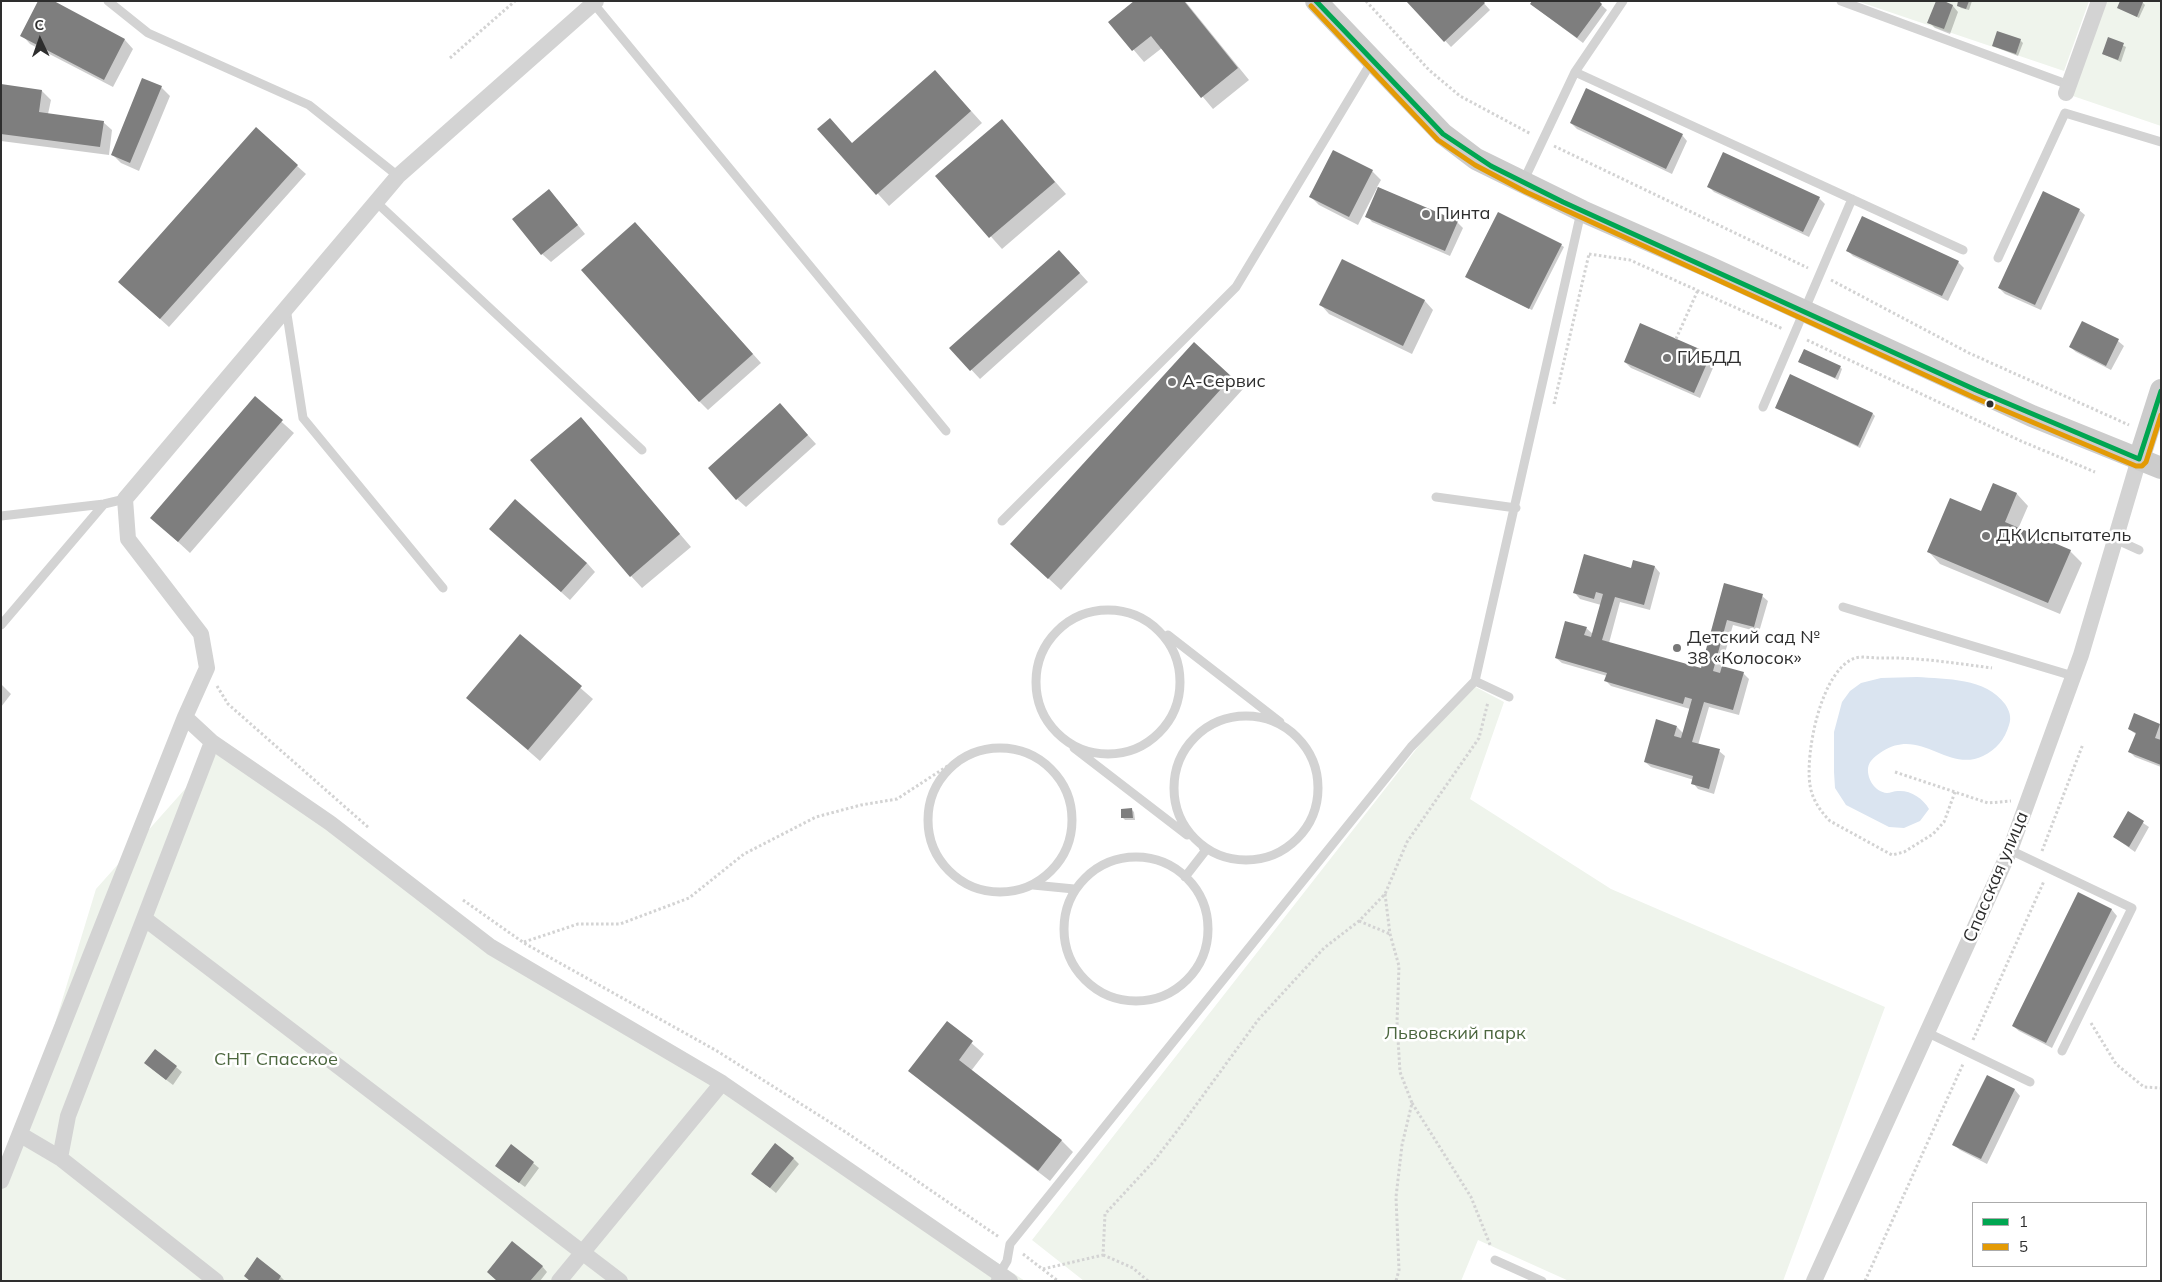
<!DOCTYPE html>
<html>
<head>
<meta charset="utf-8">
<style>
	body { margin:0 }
	#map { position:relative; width:2162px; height:1282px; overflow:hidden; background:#fff; font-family:Mulish,sans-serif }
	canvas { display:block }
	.frame { position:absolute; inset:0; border:2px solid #2e2e2e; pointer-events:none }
	.legend { position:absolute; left:1972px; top:1202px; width:175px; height:65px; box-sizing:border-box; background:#fff; border:1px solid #ababab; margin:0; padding:6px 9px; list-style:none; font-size:15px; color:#2e2e2e }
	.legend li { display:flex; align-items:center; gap:10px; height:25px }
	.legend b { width:25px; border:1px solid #ababab }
	.north { position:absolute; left:15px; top:15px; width:50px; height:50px; -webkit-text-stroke:4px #fff; paint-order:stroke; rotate:357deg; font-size:14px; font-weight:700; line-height:20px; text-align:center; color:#2e2e2e }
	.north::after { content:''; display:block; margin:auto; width:18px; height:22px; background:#2e2e2e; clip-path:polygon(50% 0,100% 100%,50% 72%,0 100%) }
</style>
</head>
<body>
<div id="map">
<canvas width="2162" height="1282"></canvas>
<div class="frame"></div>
<ul class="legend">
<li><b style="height:6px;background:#00a651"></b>1</li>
<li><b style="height:6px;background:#e39a05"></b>5</li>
</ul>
<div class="north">С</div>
</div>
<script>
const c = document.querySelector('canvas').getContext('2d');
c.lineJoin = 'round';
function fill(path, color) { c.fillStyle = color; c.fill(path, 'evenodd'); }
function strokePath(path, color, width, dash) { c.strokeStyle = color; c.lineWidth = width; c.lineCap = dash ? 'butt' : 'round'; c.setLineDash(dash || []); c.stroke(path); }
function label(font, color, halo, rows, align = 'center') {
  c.font = font + ' Mulish,sans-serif'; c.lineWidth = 5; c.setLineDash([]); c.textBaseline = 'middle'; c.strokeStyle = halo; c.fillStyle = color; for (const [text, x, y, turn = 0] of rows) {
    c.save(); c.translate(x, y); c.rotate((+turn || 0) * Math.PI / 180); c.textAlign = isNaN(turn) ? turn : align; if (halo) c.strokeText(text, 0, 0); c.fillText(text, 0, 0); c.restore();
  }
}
const green = new Path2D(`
	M1857,1H2089L2064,71Z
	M2105,1H2161V126L2070,95Z
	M1468,683L1504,702L1470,799L1611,889L1885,1007L1783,1281H1569L1478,1240L1461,1281H1084L1032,1240Z
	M218,752L634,1038L962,1239L1025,1281H1V1187L21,1135L96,889Z`);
const water = new Path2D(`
	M1917,677C1946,679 1986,678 2005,704C2009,710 2012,717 2009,725C2005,739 1996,750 1983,756C1948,773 1921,727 1883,751C1877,755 1869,760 1868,768C1867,779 1875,792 1887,793C1890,793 1894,791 1898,791C1910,790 1923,798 1929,809L1920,821L1904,828L1889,827L1846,805L1835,788L1834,772V732L1842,702L1850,691L1861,683L1881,678Z`);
const shadow = new Path2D(`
	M51,1L125,40L133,49L113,87L30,44L22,35Z
	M1136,1H1185L1249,80L1213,109L1162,48L1144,62L1110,22Z
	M1408,1H1482L1490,10L1451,47Z
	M1597,1L1607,10L1583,43L1531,4Z
	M1940,1L1953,6L1958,12L1950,34L1935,28L1929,22Z
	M1959,1H1972L1969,10L1961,8L1958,5Z
	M2143,3L2145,5L2139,18L2118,7Z
	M2109,39L2126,47L2121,62L2103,54Z
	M2020,40L2023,43L2018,56L1993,46Z
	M946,83L982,123L889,206L819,129L853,145Z
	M1,85L42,91L51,100L48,114L103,122L112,130L109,155L1,141Z
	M161,87L170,96L139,171L121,163L112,154Z
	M1002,121L1066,194L1002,249L937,176Z
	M1571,123L1682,135L1687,141L1672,174L1577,129Z
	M256,129L306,174L169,327L128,290Z
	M1372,171L1381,180L1377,187L1457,222L1463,228L1450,256L1372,222L1367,216L1379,189L1377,188L1358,225L1319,205L1310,196Z
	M1708,186L1819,198L1825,204L1809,237L1714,192Z
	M557,199L585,234L551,262L542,254Z
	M2079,210L2085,215L2041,310L2005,294L1999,288Z
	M644,232L761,363L708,410L699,401Z
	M1561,245L1564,247L1532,310L1469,279Z
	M1847,250L1958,262L1964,268L1948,301L1853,256Z
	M1068,260L1088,282L980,379L951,348Z
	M1342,261L1425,301L1433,310L1412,354L1329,314L1321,305Z
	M1641,325L1711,355L1716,361L1700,398L1631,368L1625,362Z
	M2118,341L2124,346L2111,370L2076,352L2070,347Z
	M1799,362L1840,367L1842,369L1838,380Z
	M1231,378L1243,389L1061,590L1024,556Z
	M255,398L294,433L190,553L152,518Z
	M1776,407L1873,414L1875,416L1860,448Z
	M788,413L816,444L746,507L737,499Z
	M592,431L691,547L642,588L631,576Z
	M1993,484L2017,494L2028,506L2018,529L2070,551L2082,563L2060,614L1940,564L1929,552L1982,512Z
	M499,537L587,563L595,572L570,600Z
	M1634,561L1655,567L1660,573L1650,610L1620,602L1609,643L1702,669L1725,585L1762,596L1768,601L1759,632L1733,625L1721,667L1743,673L1749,679L1739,715L1709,707L1698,745L1719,751L1725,756L1714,794L1698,789L1693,783L1694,780L1651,767L1645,762L1677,727L1683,733L1690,709L1611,686L1606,681L1607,676L1562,663L1556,658L1586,628L1593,634L1601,605L1580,599L1575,593L1632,569Z
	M521,636L593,699L540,761L468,698Z
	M1,684L11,694L1,707Z
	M2160,725L2161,726V767L2135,757L2130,752L2137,735L2129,729Z
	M1132,810L1134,812L1135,820H1125L1123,818Z
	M2128,813L2149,827L2135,852L2114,837Z
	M2079,894L2112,910L2117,916L2052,1048L2019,1031L2013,1026Z
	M947,1022L984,1054L971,1071L1061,1140L1073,1152L1050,1181L922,1082L910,1070Z
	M176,1067L182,1072L173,1085L152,1069Z
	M1987,1077L2015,1090L2020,1096L1987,1164L1960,1150L1954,1145Z
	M793,1158L799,1164L776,1193L753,1174Z
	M533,1163L539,1168L525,1187L503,1171Z
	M542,1266L547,1272L540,1281H498Z
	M281,1277L285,1281H250Z`);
const building = new Path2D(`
	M38,1H54L125,39L104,80L20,36Z
	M1134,1H1184L1238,68L1201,98L1151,36L1132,51L1108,22Z
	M1406,1H1483L1485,3L1444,42Z
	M1532,1H1599L1602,4L1577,38L1530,4Z
	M1936,1H1944L1953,5L1944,29L1927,23Z
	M1958,1H1969L1966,9L1957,6Z
	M2120,1H2142L2143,2L2137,17L2117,8Z
	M1997,31L2021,39L2016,54L1992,46Z
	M2108,37L2124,43L2118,60L2102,54Z
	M935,70L971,111L876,195L817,129L830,118L852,143Z
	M142,78L162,86L130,163L111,155Z
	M1,84L42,90L39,112L104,121L100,147L1,134Z
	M1586,88L1683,134L1666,169L1570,123Z
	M1002,119L1055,182L989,238L935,176Z
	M256,127L298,165L160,319L118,282Z
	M1333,150L1373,170L1349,217L1309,197Z
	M1723,152L1820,197L1803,232L1707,187Z
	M1378,187L1458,221L1445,251L1365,217Z
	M549,189L578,225L541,255L512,219Z
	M2043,191L2080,209L2035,305L1998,288Z
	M1498,212L1562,244L1529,309L1465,277Z
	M1862,216L1959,261L1942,296L1846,251Z
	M635,222L753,354L699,402L581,270Z
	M1059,250L1080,273L970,371L949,348Z
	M1342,259L1425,300L1403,346L1319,305Z
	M2082,321L2119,339L2106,366L2069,347Z
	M1640,323L1711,354L1694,393L1624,362Z
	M1194,342L1232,377L1048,579L1010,544Z
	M1804,349L1841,366L1835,378L1798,362Z
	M1790,374L1873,413L1858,446L1775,408Z
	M255,396L283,420L178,542L150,518Z
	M780,403L808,435L736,500L708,468Z
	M581,417L680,534L630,577L530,460Z
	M1993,483L2017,493L2005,522L2071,550L2048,603L1927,552L1950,498L1981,511Z
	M515,499L587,563L561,592L489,529Z
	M1584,554L1631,568L1633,560L1655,566L1644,605L1615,597L1602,640L1701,668L1724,583L1763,594L1754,627L1727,620L1713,671L1720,673L1722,666L1744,672L1733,710L1704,702L1692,742L1720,749L1709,789L1691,784L1693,776L1644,762L1656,719L1677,726L1674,736L1681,738L1692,699L1685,697L1683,704L1604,681L1607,673L1555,658L1565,621L1587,627L1584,635L1591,637L1603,594L1596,592L1594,599L1573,593Z
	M520,634L582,686L528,750L466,698Z
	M2134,713L2160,724L2155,738L2161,740V765L2128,752L2136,733L2128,729Z
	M1132,808L1133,818H1121V809Z
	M2128,811L2144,821L2129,847L2113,837Z
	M2078,892L2112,909L2046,1043L2012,1026Z
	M947,1021L973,1041L959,1060L1062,1140L1038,1171L908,1071Z
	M155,1049L177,1066L166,1080L144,1063Z
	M1987,1075L2015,1089L1981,1159L1952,1145Z
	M775,1143L794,1158L770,1188L751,1174Z
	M511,1144L534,1162L519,1183L495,1166Z
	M512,1241L543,1266L530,1281H497L487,1272Z
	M257,1257L281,1276L278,1281H250L244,1276Z`);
const path = new Path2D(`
	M1366,1L1429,70L1460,96L1531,134
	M450,58L515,1
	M1554,146L1808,268
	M1589,254L1630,260L1783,329
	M1831,280L1969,353L2129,425
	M1676,339L1698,290
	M1807,340L2021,441L2095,472
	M1554,404L1589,254
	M217,686L228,704L369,828
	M1895,772L1988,803L2011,801
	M1955,792L1944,822L1933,834L1904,852L1892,855L1830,821C1820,811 1812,799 1810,785C1805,753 1821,670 1855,658C1862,656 1872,658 1878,658C1917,657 1954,663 1992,668
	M2042,851L2083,744
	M1385,894L1390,934L1399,966L1397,1022L1400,1072L1412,1103L1402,1145L1396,1197L1399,1270L1396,1281
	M463,900L524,943L717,1051L847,1133L999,1237
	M1359,921L1390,934
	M524,942L578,924H620L689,898L744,854L816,817L861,805L897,799L966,754
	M2091,1023L2116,1064L2144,1087L2161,1088
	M1973,1040L2044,881
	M1412,1103L1471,1197L1491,1247
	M1023,1254L1058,1281
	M1103,1255L1133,1268L1148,1281
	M1043,1269L1103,1255L1105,1214L1154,1161L1180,1127L1258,1020L1324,948L1359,921L1385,894L1407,842L1479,738L1488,702
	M1865,1281L1963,1064`);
const lane = new Path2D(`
	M108,1L148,33L309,105L398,176
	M1841,1L2069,85
	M594,4L946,431
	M1575,72L1963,250
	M1523,182L1575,72L1623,1
	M376,202L642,450
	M1998,258L2065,113L2161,142
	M286,308L303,418L443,588
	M1763,407L1852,199
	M1436,497L1516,508
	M1,516L104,504L125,499
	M1002,521L1236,287L1372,61
	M2117,540L2139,550
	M1843,607L2073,676
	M1036 682a72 72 0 1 1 144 0a72 72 0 1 1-144 0Z
	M1,625L104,504
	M1168,635L1280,722
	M1475,681L1509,697
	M1174 788a72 72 0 1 1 144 0a72 72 0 1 1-144 0Z
	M1074,748L1187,835
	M928 820a72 72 0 1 1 144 0a72 72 0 1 1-144 0Z
	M2010,850L2132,908L2062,1051
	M1064 929a72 72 0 1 1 144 0a72 72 0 1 1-144 0Z
	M1185,877L1206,850L1203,847
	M1033,885L1074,889
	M1926,1032L2030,1082
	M1495,1260L1542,1281
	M995,1281L1007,1261L1010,1244L1411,747L1475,681L1581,212`);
const street = new Path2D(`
	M2066,93L2099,1
	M185,717L212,742L330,823L491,947L722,1083L1010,1281
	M145,919L620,1281
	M21,1135L60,1158L216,1281
	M60,1158L68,1116L212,742
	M1,1181L185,717L207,668L201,634L128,539L125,499L398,176L596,1
	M559,1281L722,1083
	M1814,1281L2010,850L2081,655L2139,459`);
const secondary = new Path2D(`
	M1316,1L1443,134L1476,159L1582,211L1709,267L2032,416L2161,468
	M2139,459L2161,390`);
const bus1 = new Path2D(`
	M1316,1L1443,134L1491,166L1563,202L1976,390L2139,459L2161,391`);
const bus2 = new Path2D(`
	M1311,6L1438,140L1475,165L1526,192L1973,397L2136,466H2142L2146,462L2161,415`);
const markers = [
	[1426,214,5,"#777"],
	[1667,358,5,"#777"],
	[1172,382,5,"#777"],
	[1990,404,4.5,"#2e2e2e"],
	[1986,536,5,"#777"],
	[1677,648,5,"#777"]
];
const poiNames = [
	["Пинта",1436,214],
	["ГИБДД",1677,358],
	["A-Сервис",1182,382],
	["ДК Испытатель",1996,536],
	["Детский сад №",1687,638],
	["38 «Колосок»",1687,659]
];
const streetNames = [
	["Спасская улица",1996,877,-67]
];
const parkNames = [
	["Львовский парк",1455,1034],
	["СНТ Спасское",276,1060]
];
fill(green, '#eff4ec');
fill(water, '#dae4f0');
fill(shadow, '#0003');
fill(building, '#7e7e7e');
strokePath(path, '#d3d3d3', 3, [2.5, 2.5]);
strokePath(lane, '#d3d3d3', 9);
strokePath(street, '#d3d3d3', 16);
strokePath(secondary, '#ccc', 22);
strokePath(bus1, '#00a651', 5);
strokePath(bus2, '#e39a05', 5);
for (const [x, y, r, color] of markers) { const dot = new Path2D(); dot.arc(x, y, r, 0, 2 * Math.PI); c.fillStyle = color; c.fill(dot); strokePath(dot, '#fff', 2); }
label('18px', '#2e2e2e', '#fff', poiNames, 'left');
label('18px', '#2e2e2e', '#fff', streetNames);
label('18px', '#4c673f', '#fff', parkNames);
</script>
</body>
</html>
